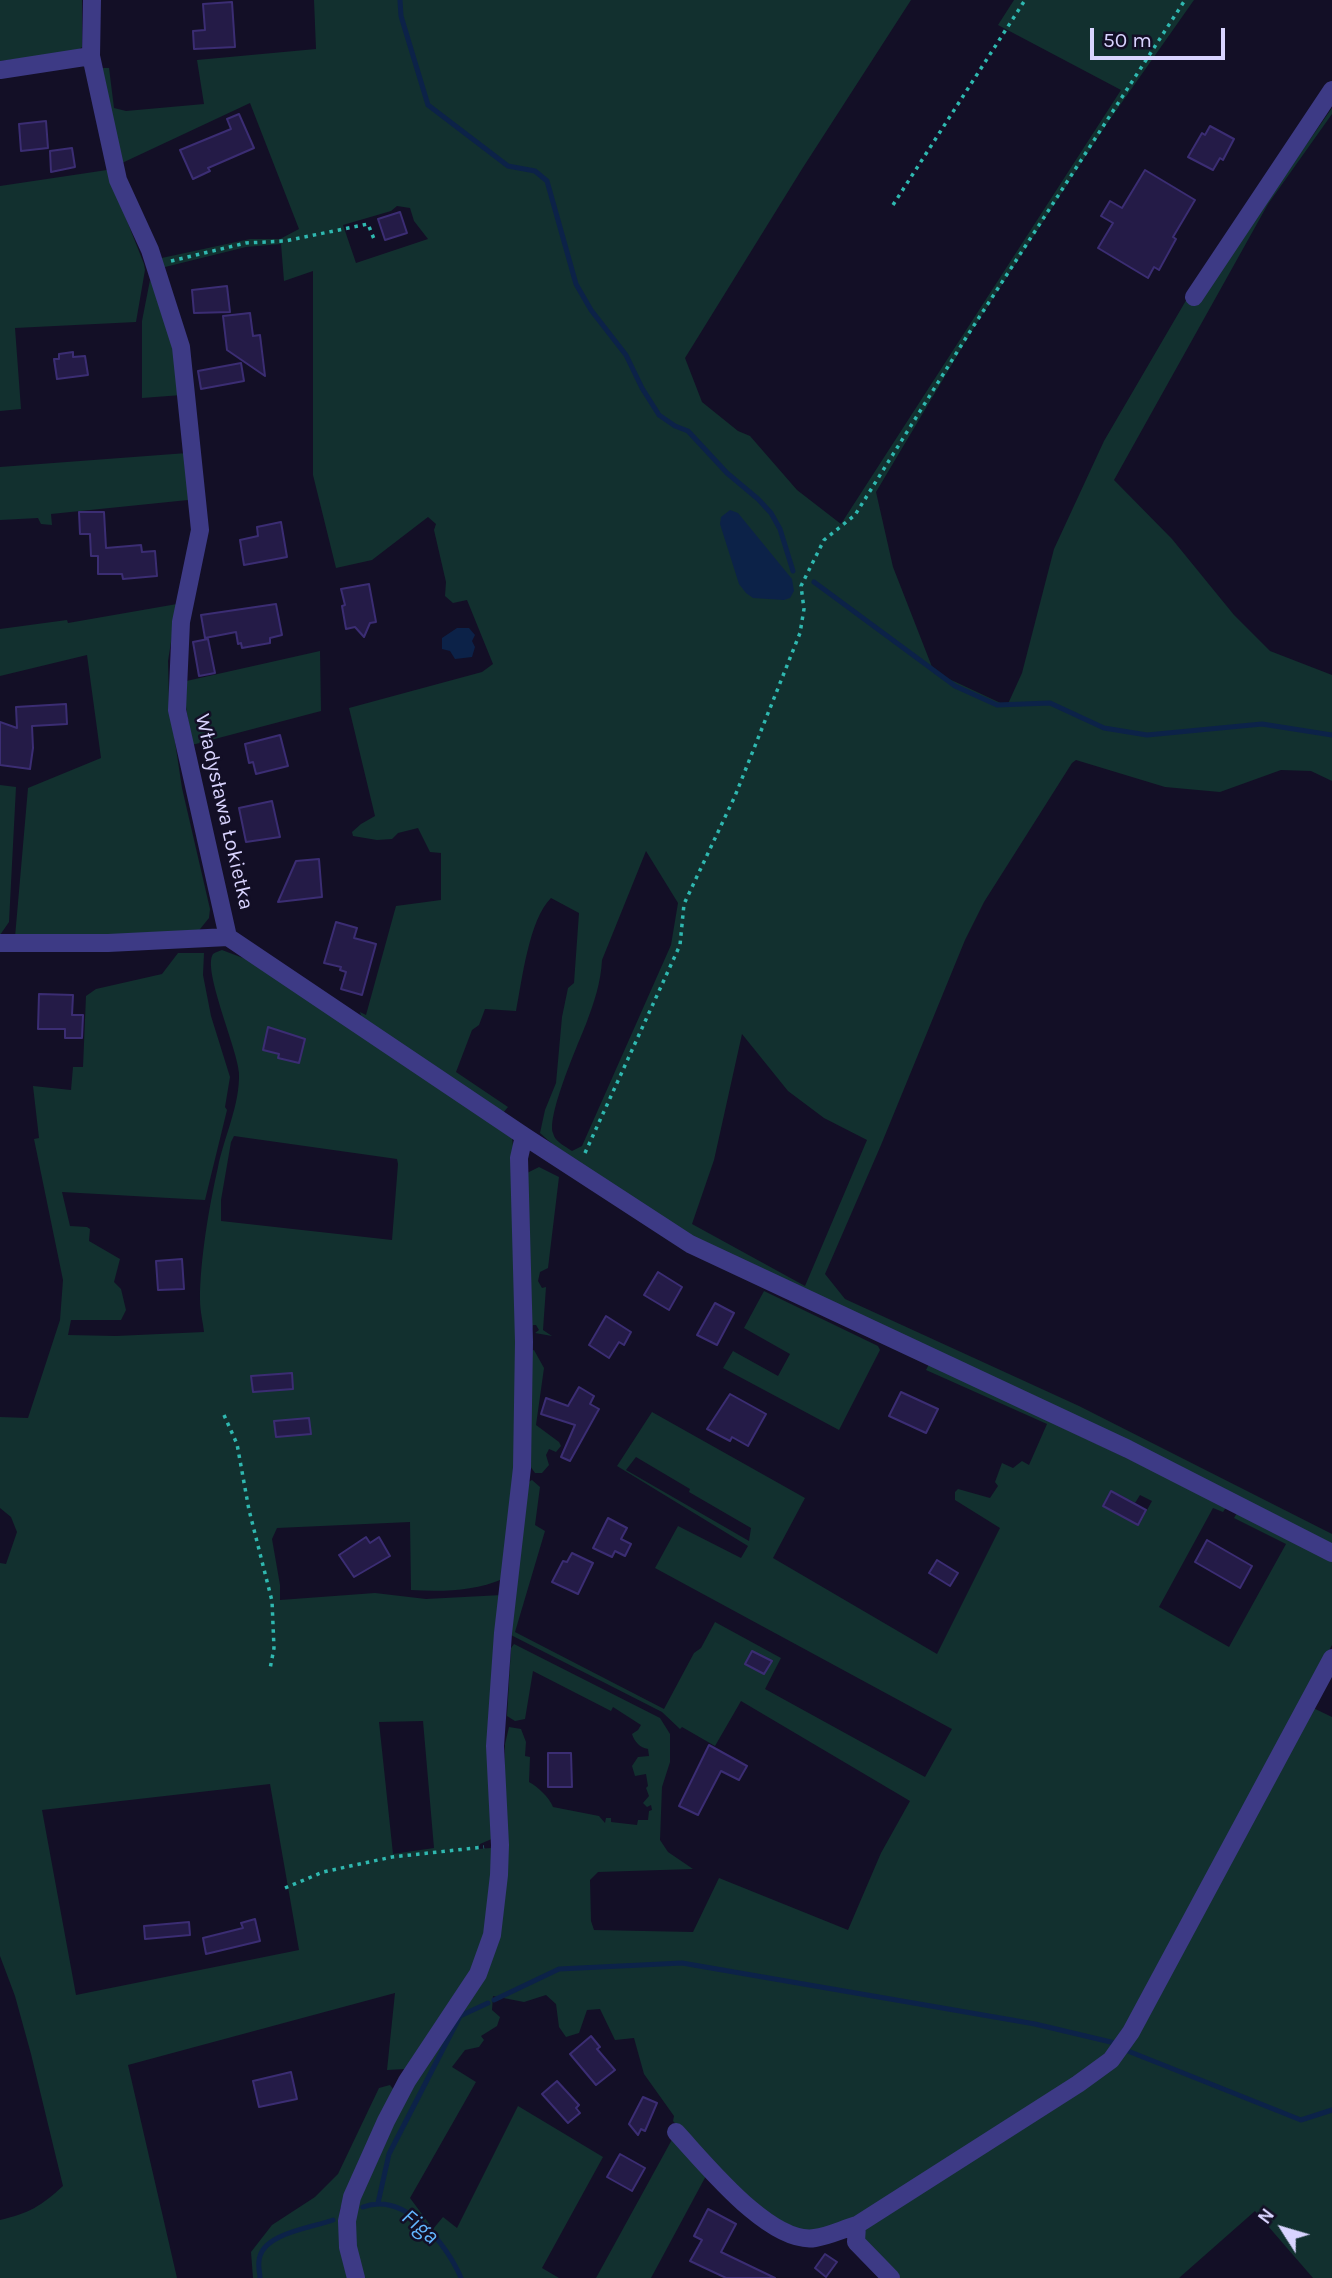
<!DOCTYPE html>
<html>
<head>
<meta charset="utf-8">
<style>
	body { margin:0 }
	#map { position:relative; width:1332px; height:2278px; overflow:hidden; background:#130f26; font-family:Karla,sans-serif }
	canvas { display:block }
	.north { position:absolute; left:1248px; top:2194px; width:70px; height:70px; -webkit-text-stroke:5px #130f26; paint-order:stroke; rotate:307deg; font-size:19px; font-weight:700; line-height:28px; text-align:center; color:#d9d4ff }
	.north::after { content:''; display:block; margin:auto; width:24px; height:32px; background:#d9d4ff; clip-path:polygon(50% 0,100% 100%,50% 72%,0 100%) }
	.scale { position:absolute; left:1090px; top:28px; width:135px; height:32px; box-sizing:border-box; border:4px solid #d9d4ff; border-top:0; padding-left:9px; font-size:21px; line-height:24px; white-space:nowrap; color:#d9d4ff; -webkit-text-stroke:5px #130f26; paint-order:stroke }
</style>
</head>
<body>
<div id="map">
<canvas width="1332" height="2278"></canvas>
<div class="north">N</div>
<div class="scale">50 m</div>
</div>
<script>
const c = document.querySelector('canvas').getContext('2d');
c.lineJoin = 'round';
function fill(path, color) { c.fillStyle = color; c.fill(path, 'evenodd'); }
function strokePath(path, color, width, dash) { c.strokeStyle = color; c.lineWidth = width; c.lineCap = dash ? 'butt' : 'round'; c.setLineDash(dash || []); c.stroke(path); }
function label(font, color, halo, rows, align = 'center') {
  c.font = font + ' Karla,sans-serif'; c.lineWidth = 5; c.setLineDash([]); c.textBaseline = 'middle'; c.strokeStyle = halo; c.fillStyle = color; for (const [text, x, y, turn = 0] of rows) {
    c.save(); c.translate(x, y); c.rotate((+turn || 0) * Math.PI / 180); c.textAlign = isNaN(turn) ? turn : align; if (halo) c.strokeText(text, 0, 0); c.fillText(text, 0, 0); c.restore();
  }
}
const green = new Path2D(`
	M0,0H82V47L76,52L0,61Z
	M314,0H911L802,169L685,358L702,402L738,431L750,436L797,490L841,524L1121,90L998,25L1014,0H1194L1106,125L973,329L876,492L893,567L934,672L1007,706L1022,673L1054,549L1104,441L1188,297L1198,299L1332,108V114L1268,204L1114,480L1172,539L1234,615L1270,651L1332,675V781L1311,771L1281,770L1220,792L1165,787L1076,760L1072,763L984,902L965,940L881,1145L825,1274L845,1299L1079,1406L1332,1534V1546L686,1233L569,1159L540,1133L545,1110L556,1083L562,1017L568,988L574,983L579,913L551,898C529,919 522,981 516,1011L485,1009L479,1025L472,1030L456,1072L508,1107L503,1113L363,1022L360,1012L366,1015L396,906L441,900V853L430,852L418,828L398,833L392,839L377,840L353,836L352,832L361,824L375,816L349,708L482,672L493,664L467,600L453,603L445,596L446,582L434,530L436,524L428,517L372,560L336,568L313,475V271L284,281L281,244L246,247L161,268L157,259L250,239H280L299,229L250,103L122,163L99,68H109L114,108L126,111L204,104L197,60L316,49ZM397,206L410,208L414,221L428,239L356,263L343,225L391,211ZM646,851L678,903L671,945L582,1146L572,1151C565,1146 555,1142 553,1133C547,1115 578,1044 586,1024C594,1003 601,982 602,960ZM742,1034L788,1091L824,1118L867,1140L805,1286L692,1224L714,1160Z
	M107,170L144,264L145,270L136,322L15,328L21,409L0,411V186Z
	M150,280L166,312L182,395L142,398V321Z
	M187,453L188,500L51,514L52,525L41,524L38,518L0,520V467Z
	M177,604L168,661L169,702L182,788L210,909L209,918L196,934L15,937L28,788L101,758L87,655L0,676V629L67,620L68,623Z
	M320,651L321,711L192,745L182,682Z
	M0,785L16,787L9,922L0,935Z
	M222,950L251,961L512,1137L515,1164L519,1428L503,1579C474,1591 443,1592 411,1590L410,1522L277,1528L272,1539L280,1585V1600L375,1593L426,1599L502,1595L494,1838L480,1844L478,1849L491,1848L496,1851L491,1914L473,1973L405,2069L387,2070L395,1993L128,2065L177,2278H0V2220C30,2213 41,2206 63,2186L31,2054L15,1996L0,1956V1563L6,1564L17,1532L11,1517L0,1508V1417L28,1418L60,1320L63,1280L34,1139L39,1138L33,1086L71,1090L73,1067H83L86,996L96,989L162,974L178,953H204L203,975L211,1016L230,1077L225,1107L227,1110L205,1200L62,1192L70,1226L87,1227L90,1229L89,1241L120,1259L114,1282L121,1289L126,1310L121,1320H71L68,1335L116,1336L204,1332C203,1322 200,1311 200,1300C200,1260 209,1207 218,1167C224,1137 240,1105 239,1073C238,1050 202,970 213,954C215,952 220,951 222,950ZM234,1136L397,1159L398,1164L392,1240L221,1221V1200L231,1142ZM423,1721L434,1848L393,1854L379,1722ZM270,1784L299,1950L76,1995L42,1810Z
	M539,1167L559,1177L548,1268L540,1272L538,1281L542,1288L546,1287L543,1330L552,1336L535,1333L539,1330L536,1325H533L532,1330L527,1173Z
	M764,1291L878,1346L880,1350L839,1430L723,1368L733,1351L778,1376L790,1354L744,1328Z
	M534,1350L544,1368L536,1425L559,1442L561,1446L556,1452L549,1449L546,1455L549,1465L542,1473H535L528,1463L531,1351Z
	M929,1364L1227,1506L1223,1512L1213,1508L1159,1607L1229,1647L1286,1544L1234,1518L1238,1511L1332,1561V1645L1240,1812L1128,2025L1106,2058L861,2217L813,2232L787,2230L725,2179L673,2121L674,2116L644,2074L634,2038L615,2040L600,2009L587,2010L579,2033L566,2037L559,2027L556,2004L546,1995L524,2002L493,1996L492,2010L500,2017L497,2026L481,2036L484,2040L479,2047L465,2050L452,2067L476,2082L410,2198L433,2229L443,2217L457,2228L518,2106L603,2157L542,2268L559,2278H360L349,2224L413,2081L487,1969L504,1781L505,1744L509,1727L521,1729L526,1742L525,1756L530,1757L529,1782C538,1787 549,1797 553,1807L599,1816L605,1823L606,1818H611V1822L637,1825L638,1820H648L649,1811L652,1810L651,1805L647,1807L643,1803L649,1796L646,1788L648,1786L646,1774L635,1776L632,1766L638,1757L649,1756L648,1749C640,1748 634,1741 632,1734L638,1730L641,1725L613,1707L611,1711L533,1671L525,1719L515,1721L507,1716L511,1648L514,1644L660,1718L670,1734V1762L662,1787L660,1840L668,1852L693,1869L598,1872L590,1880L591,1921L594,1930L693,1932L719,1878L848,1930L881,1853L910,1801L741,1701L715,1746L682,1727L680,1729L662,1712L507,1633L523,1485L532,1480L540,1487L535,1525L545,1531L515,1632L664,1709L694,1653L701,1648L715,1622L781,1658L765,1689L925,1777L952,1729L655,1568L678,1526L741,1558L748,1546L617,1466L652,1412L805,1498L773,1558L937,1654L1000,1528L955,1500V1492L958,1489L990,1498L998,1486L995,1482L1002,1463L1013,1468L1022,1461L1029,1465L1047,1424L926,1370ZM636,1457L690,1489L689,1492L751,1528L749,1541L626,1470ZM1111,1490L1135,1503L1140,1495L1152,1501L1138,1526L1102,1506Z
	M1309,1706L1332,1717V2278H1313L1255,2211L1179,2278H894C880,2264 859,2250 866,2228L1112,2063Z
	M390,2085L394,2090L340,2209L339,2226L348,2278H253L251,2252L272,2225L315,2197L338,2174L379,2088Z
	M675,2134L707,2174L651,2278H596Z`);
const water = new Path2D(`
	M730,510L738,513L792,579L794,591L790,598L784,600L753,598L746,593L739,584L720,524L721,517Z
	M457,628H469L475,635L472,641L475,647L472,657L455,659L450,651L442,649V638Z`);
const stream = new Path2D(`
	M400,0L401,16L428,105L508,166L535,171L547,181L576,284L591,310L626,355L642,388L659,415L675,426L688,431L727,473L758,499L771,513L780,529L793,571
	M814,582L955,686L997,705L1050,703L1104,728L1147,735L1262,724L1332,735
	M494,2000L559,1969L682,1963L1035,2024L1115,2043
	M1128,2051L1301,2120L1332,2110
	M378,2203L389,2154L460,2016L488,2003
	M363,2207C405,2191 447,2244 461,2278
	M260,2278C260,2273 258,2267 259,2261C261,2233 312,2228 333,2220`);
const building = new Path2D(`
	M232,2L235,47L194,49L193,31L205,30L203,4Z
	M239,114L254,148L208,168L210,171L193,179L180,150L231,129L227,119Z
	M46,121L48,148L21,151L19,124Z
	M1210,126L1234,139L1223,160L1220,158L1213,170L1188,157L1202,133L1205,135Z
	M72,148L75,167L51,172L50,151Z
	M1145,170L1195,200L1173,237L1176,239L1159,270L1154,267L1148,278L1098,248L1113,223L1101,216L1110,201L1122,208Z
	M400,212L407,233L385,240L378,219Z
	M227,286L230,312L194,313L192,290Z
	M250,313L253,336L260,335L265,376L227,350L223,316Z
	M73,352V357L85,356L88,375L57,379L54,359H59V354Z
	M241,363L244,381L201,389L198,371Z
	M79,512H104L106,548L141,545L142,552L155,551L157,576L123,579L122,574H98V556H91L90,534H80Z
	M281,522L287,557L244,565L240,540L258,536L257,527Z
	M369,584L376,622L370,623L364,637L355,627L346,629L342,606L345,605L341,589Z
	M276,604L282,635L270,638V643L242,648L241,643L238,644L236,632L205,638L201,615Z
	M208,639L215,673L199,676L193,642Z
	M66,704L67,724L32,726L33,748L30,769L0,765V722L17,728L16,707Z
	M280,735L288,766L256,774L253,762L249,763L245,744Z
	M272,801L280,837L246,842L239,808Z
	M319,859L322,897L278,902L296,861Z
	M336,922L357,928L354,938L376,944L362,995L341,989L346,972L340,970L341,967L324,963Z
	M39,994L73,995L72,1015H83L82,1038H65V1029H38Z
	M268,1027L305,1039L299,1063L278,1058L279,1054L263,1050Z
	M182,1259L184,1289L158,1290L156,1261Z
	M658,1272L682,1287L669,1310L644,1295Z
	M715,1303L734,1313L717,1345L697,1335Z
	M606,1316L631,1332L624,1345L619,1342L609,1358L589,1345Z
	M292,1373L293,1389L253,1392L251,1376Z
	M579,1387L594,1396L590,1404L599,1409L570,1461L561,1457L575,1425L541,1414L546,1398L568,1406Z
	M901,1392L938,1409L926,1433L889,1416Z
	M730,1394L766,1414L748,1446L732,1437L730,1441L707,1429Z
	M309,1418L311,1434L276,1437L274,1421Z
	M1111,1491L1146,1510L1138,1525L1103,1506Z
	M608,1518L627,1528L621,1539L631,1544L625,1556L615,1551L612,1557L593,1548Z
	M366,1537L370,1543L379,1537L390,1556L354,1577L339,1555Z
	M1207,1540L1252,1566L1240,1588L1195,1562Z
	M572,1553L593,1563L578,1594L552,1582L563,1561L567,1562Z
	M937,1560L958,1573L950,1586L929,1573Z
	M752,1651L772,1661L764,1674L745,1664Z
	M709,1745L747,1766L739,1780L721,1771L698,1815L679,1806Z
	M548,1753H571L572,1787H548Z
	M255,1919L260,1941L206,1954L203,1938L243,1928L241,1923Z
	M189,1922L190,1935L145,1939L144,1926Z
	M591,2036L600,2047L597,2049L615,2070L596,2085L570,2054Z
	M291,2072L297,2099L259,2107L253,2081Z
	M557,2081L579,2105L576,2108L580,2113L568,2123L542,2094Z
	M643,2097L657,2103L645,2131L641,2129L638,2135L629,2124Z
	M620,2154L645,2168L632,2191L607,2177Z
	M708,2209L736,2224L721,2252L775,2278H726L690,2261L702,2240L694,2236Z
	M825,2254L837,2262L826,2277L815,2268Z`);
const path = new Path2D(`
	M893,205L1025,0
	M171,261L246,243L285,241L368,224L374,239
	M585,1153L680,945L684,904L735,796L800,633L804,609L801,586L824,540L855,515L969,333L1185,0
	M224,1415L237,1444L249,1510L272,1601L274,1648L270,1669
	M285,1888L323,1872L392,1857L484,1847`);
const minor = new Path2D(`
	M92,0L91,56L118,180L150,250L181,347L200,530L181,622L177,710L228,937
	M0,70L91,56
	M1194,297L1332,90
	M0,943H108L228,937L524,1136L690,1244L1128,1449L1332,1553
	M676,2132C705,2163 770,2245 815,2238C829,2236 843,2229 857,2225
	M356,2278L348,2247L347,2221L352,2197L386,2121L407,2081L478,1974L492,1935L499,1875L500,1845L495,1746L503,1633L522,1468L524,1342L519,1158L524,1136
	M891,2278L856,2242L857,2225L1078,2084L1111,2060L1131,2032L1332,1658`);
const streetNames = [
	["Władysława Łokietka",224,812,77]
];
const waterNames = [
	["Figa",420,2227,40]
];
fill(green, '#12302f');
fill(water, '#0c2248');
strokePath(stream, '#0c2248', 5);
fill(building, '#241b47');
strokePath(building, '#3b2d73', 2);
strokePath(path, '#2fb8b0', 3.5, [3.5, 5]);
strokePath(minor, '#3d3a85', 18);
label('21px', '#d9d4ff', '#130f26', streetNames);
label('italic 23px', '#62b6ff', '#130f26', waterNames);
</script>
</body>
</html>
